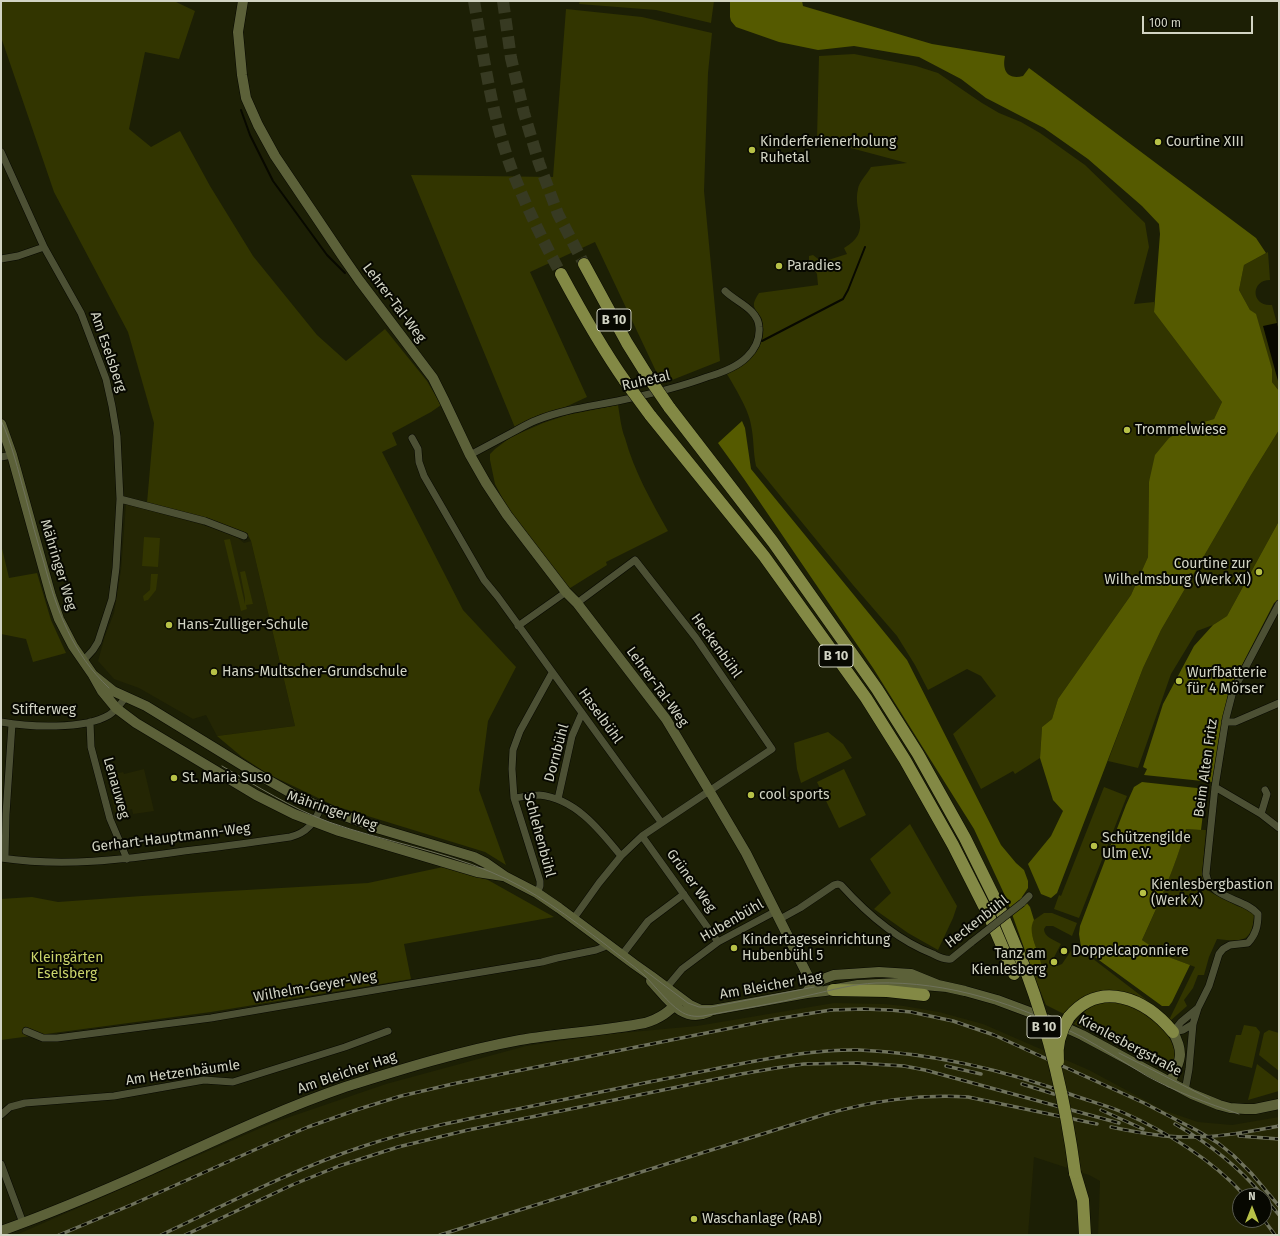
<!DOCTYPE html>
<html>
<head>
<meta charset="utf-8">
<style>
	body { margin:0 }
	#map { position:relative; width:1280px; height:1236px; overflow:hidden; background:#1c1f05; font-family:"Fira Sans",sans-serif }
	canvas { display:block }
	.frame { position:absolute; inset:0; border:2px solid #d2d4c4; pointer-events:none }
	.north { position:absolute; left:1232px; top:1188px; width:40px; height:40px; box-sizing:border-box; background:#070801; border:1px solid #585a4f; border-radius:50%; rotate:0deg; font-size:11px; font-weight:700; line-height:16px; text-align:center; color:#d2d4c4 }
	.north::after { content:''; display:block; margin:auto; width:14px; height:18px; background:#b7c147; clip-path:polygon(50% 0,100% 100%,50% 72%,0 100%) }
	.scale { position:absolute; left:1142px; top:16px; width:111px; height:18px; box-sizing:border-box; border:2px solid #d2d4c4; border-top:0; padding-left:5px; font-size:12px; line-height:14px; white-space:nowrap; color:#d2d4c4; -webkit-text-stroke:3px #070801; paint-order:stroke }
</style>
</head>
<body>
<div id="map">
<canvas width="1280" height="1236"></canvas>
<div class="frame"></div>
<div class="north">N</div>
<div class="scale">100 m</div>
</div>
<script>
const c = document.querySelector('canvas').getContext('2d');
c.lineJoin = 'round';
function fill(path, color) { c.fillStyle = color; c.fill(path, 'evenodd'); }
function strokePath(path, color, width, dash) { c.strokeStyle = color; c.lineWidth = width; c.lineCap = dash ? 'butt' : 'round'; c.setLineDash(dash || []); c.stroke(path); }
function label(font, color, halo, rows, align = 'center') {
  c.font = font + ' "Fira Sans",sans-serif'; c.lineWidth = 4; c.setLineDash([]); c.textBaseline = 'middle'; c.strokeStyle = halo; c.fillStyle = color; for (const [text, x, y, turn = 0] of rows) {
    c.save(); c.translate(x, y); c.rotate((+turn || 0) * Math.PI / 180); c.textAlign = isNaN(turn) ? turn : align; if (halo) c.strokeText(text, 0, 0); c.fillText(text, 0, 0); c.restore();
  }
}
const built = new Path2D(`
	M126,504L232,533L244,543L251,541L295,726L217,736L206,715L193,719L139,688L114,679L98,661L105,636L114,613L121,570Z
	M144,769L154,811L133,814L132,809L115,813L107,776L123,772L124,774Z
	M834,1003L884,1004L904,1006L939,1012L983,1024L1089,1070L1163,1110L1198,1122L1232,1125L1279,1117V1235H1098L1100,1181L1089,1175L1034,1157L1028,1235H16L272,1123L386,1084L526,1046L599,1035L697,1026ZM1240,1196H1264V1220H1240Z`);
const green = new Path2D(`
	M1,1H174L195,11L179,59L145,52L129,129L151,147L180,131L210,186L253,256L317,335L346,361L385,329L427,381L441,405L431,412L392,433L397,445L382,452L463,610L516,667L488,721L479,790L506,865L485,852L335,806L268,774L242,757L217,736L295,726L251,541L247,533L147,503L154,423L128,332L54,192L1,37Z
	M580,1H714L711,23L656,10L579,4Z
	M566,9L642,17L712,33L708,73L704,191L720,361L662,384L595,242L530,272L587,397L516,430L411,175L553,177Z
	M854,54L916,66L938,73L982,103L999,113L1021,122L1040,133L1085,165L1145,223L1149,247L1134,304L1154,302V312L1222,402L1214,419L1190,426L1149,482L1148,557L1131,595L1058,699L1052,719L1042,727L1040,758L1015,774L1013,771L981,789L953,734L996,696L981,676L967,669L928,690L915,665L897,636L853,585L756,466C753,452 754,439 751,425C749,410 735,388 727,374C748,362 769,348 762,320C761,315 753,310 754,304C754,301 757,296 759,293L818,285L817,274L809,261V256L813,255L822,262L847,254L844,248C874,231 852,213 858,189C859,182 867,174 871,167L907,163L817,139L819,56Z
	M1268,252L1270,280C1250,280 1251,307 1272,305L1279,331V391L1272,382V369L1250,310L1239,290L1244,265Z
	M618,405C620,416 621,428 625,438C634,471 651,501 668,531L606,562L607,565L567,590L509,511L495,484L490,460V454L495,449L511,437L543,423L567,415Z
	M1279,430V521L1227,616L1213,625L1197,631L1171,674L1138,768L1108,761L1143,668L1161,630L1251,475Z
	M144,537L160,538L158,567L142,566Z
	M230,539L245,604V598L240,572L245,571L253,604L246,605L247,609L241,611L224,540Z
	M1,544L9,578L37,573L51,620L66,653L33,662L26,639L1,634Z
	M151,574H158L156,590L148,600L144,601L143,596L150,590Z
	M828,732L843,744L852,758L801,783L797,769L794,743Z
	M844,769L866,815L839,828L817,782Z
	M1104,787L1127,796L1079,918L1054,909L1059,895L1061,896Z
	M910,824L957,906L953,918L938,950L908,933L874,909L891,893L870,859Z
	M1186,829L1206,830L1202,874L1206,886L1210,892L1237,906L1250,910L1254,916C1252,943 1241,942 1217,939L1209,957L1204,975H1198L1193,988L1184,1000L1187,1006L1169,1022L1142,1001L1081,1000L1073,1005L1064,1014L1046,1005L1033,973L1042,970L1031,931L1032,923L1034,920L1044,913H1052L1077,923L1072,936L1053,926H1046L1044,929C1044,937 1054,940 1061,944L1052,961L1057,966L1062,964L1075,945L1170,1018L1195,967L1166,956L1142,940C1159,904 1175,867 1186,829Z
	M443,867L488,880L554,917L404,944L411,979L211,1012L1,1040V899L32,897L58,902L142,896L368,883Z
	M1104,1002C1112,1002 1119,1002 1126,1004C1142,1011 1168,1029 1173,1046C1175,1050 1175,1054 1175,1058C1171,1065 1168,1066 1161,1065L1101,1035L1074,1024L1089,1007Z
	M1244,1025L1256,1027L1260,1032L1252,1068L1229,1062L1236,1035H1241Z
	M1269,1030L1279,1033V1071L1259,1055L1264,1033Z
	M1257,1064L1279,1081V1091L1248,1100Z`);
const forest = new Path2D(`
	M730,1H802L803,6L932,44L1005,56C1002,70 1007,80 1023,76L1029,68L1256,238L1266,253L1244,265L1239,290L1250,310L1256,314L1272,369V382L1279,391V430L1251,475L1161,630L1143,668L1057,893L1051,898L1041,894L1028,864L1051,836L1063,811L1053,800L1040,758L1042,727L1052,719L1058,699L1131,595L1148,557L1149,482L1155,455L1169,438L1190,426L1214,419L1222,402L1154,312L1160,234L1159,224L1142,206L1088,159L1044,128L986,98L961,79L919,57L854,46L818,50L779,42L736,27L731,21L730,17Z
	M742,421L745,428L751,469L907,660L1001,845L1016,863L1024,870L1028,881V888L1022,897L1030,907L1034,920C1026,933 1041,953 1042,970L1033,973L1007,900L974,829L873,668L744,479L718,443Z
	M1279,521V599L1274,603L1229,690L1212,782L1144,775L1147,769L1143,767L1163,704L1194,646L1213,625L1227,616Z
	M1142,782L1206,789L1201,830L1186,829C1175,868 1159,903 1142,940L1166,956L1190,965L1172,1002L1169,1006H1162L1081,947L1079,934L1080,926L1126,805L1134,787Z`);
const water = new Path2D(`
	M1277,323L1279,331V381H1278L1263,326Z`);
const stream = new Path2D(`
	M241,110L250,135L273,181L327,255L345,273
	M762,341L843,299L848,290L865,247`);
const highwayTunnel = new Path2D(`
	M474,1C484,59 492,118 513,173C527,208 543,241 561,274
	M503,1L511,58L524,113L539,163L558,214L584,264`);
const street = new Path2D(`
	M1,152L44,247L81,313L106,379L112,406L117,436L120,499L116,568L112,599L98,642L93,650L83,661
	M1,259L18,256L44,247
	M412,438L418,449L419,462L424,476L484,580L498,597L661,822
	M470,455C485,447 500,439 515,431C522,427 529,423 537,420C564,409 594,406 622,400C651,394 680,387 707,377C721,373 737,367 747,357C755,349 760,338 759,327C758,309 736,302 725,291
	M1,457L12,455
	M120,499L205,521L244,536
	M518,626L566,592
	M1,722C29,727 84,730 109,715C116,711 121,703 126,697
	M90,722L91,747L110,819L127,859
	M1225,722H1235L1279,703
	M1215,787L1261,814L1279,828
	M514,798C522,797 531,795 539,795C575,798 600,830 621,856
	M558,799L572,736L582,713
	M1261,814L1267,794L1265,790
	M642,836L718,942
	M1,858C62,867 123,860 184,851C219,847 255,842 290,837C307,833 315,822 321,807
	M5,858L6,814L12,724
	M537,893L540,886V881L514,798L512,769L513,750L520,731L552,673
	M1022,903L1029,896
	M574,918L599,883L621,856L642,836L772,749L696,638L635,560L577,603
	M780,919L800,908L834,885L838,884L841,885C867,914 897,940 933,954C939,957 944,960 951,959L972,942
	M622,955L648,921L684,894
	M667,987L682,969L718,942L776,911
	M26,1031L43,1038H57L211,1018L398,986L542,962L557,958L596,950L604,947L606,943
	M1173,1032L1181,1022L1198,1008
	M1173,1032L1183,1030L1193,1024
	M1185,1091L1189,1069L1193,1024L1198,1008L1209,986L1219,954L1223,949L1230,945L1248,943C1256,934 1258,926 1258,914C1245,898 1210,899 1206,874L1215,787L1226,718L1233,691L1279,604
	M1,1115L10,1107L25,1103L114,1096L204,1080L233,1082L345,1047L388,1031
	M1,1164L23,1223`);
const secondary = new Path2D(`
	M243,1L238,32L242,75L246,98L258,125L275,156L343,257L359,280L433,378L444,400L470,455L486,483L507,515L566,592L577,603L666,719L713,797L746,853L816,992
	M1,424L12,455L51,596L59,619L73,646L93,675L102,691L116,708L136,723L256,795L294,814L339,831L477,872L503,876
	M93,675L113,691L146,706L252,771L298,797L321,807L380,829L474,857L486,863L506,877L537,893L559,908L634,964L651,976L690,1005L701,1010H713L807,993L825,991L858,985L900,983L947,987
	M651,981C667,998 682,1024 709,1012
	M808,990L823,979L834,975L879,972L911,974L938,985L965,991L997,1000L1040,1016L1082,1035L1192,1094L1219,1105L1230,1108L1245,1109H1255L1279,1104
	M1170,1083C1180,1061 1185,1054 1173,1032
	M1,1231C51,1213 101,1192 150,1170C214,1141 278,1110 345,1087C402,1069 460,1051 520,1040C561,1033 604,1031 645,1023C662,1018 669,1011 682,999`);
const highway = new Path2D(`
	M584,264L627,343L647,375
	M561,274C581,311 601,347 625,381
	M669,407L773,542L877,689L918,754L965,838L1001,911L1026,971
	M650,415L764,556L866,698L905,760L953,845L990,918L1014,974
	M833,990L887,991L924,995
	M1069,1017C1101,979 1146,999 1173,1032
	M1075,1173L1083,1200L1085,1235`);
const tram = new Path2D(`
	M1,420C12,444 18,470 25,495C31,518 37,541 44,563C57,611 72,653 109,688
	M222,766C257,786 291,808 329,822C382,841 439,850 491,872C534,890 569,917 606,945C618,955 632,964 644,975C655,986 668,1003 680,1011C687,1016 695,1017 703,1016C739,1009 775,1004 810,995C832,990 853,984 876,983C948,981 1018,1004 1082,1037C1104,1049 1125,1063 1147,1076C1176,1092 1207,1103 1239,1114
	M644,970L688,1003L699,1007H711L814,987
	M1119,1053L1210,1099`);
const rail = new Path2D(`
	M946,1066L981,1074
	M1022,1084L1054,1094
	M1101,1110L1143,1129
	M1175,1124C1208,1143 1239,1167 1263,1196
	M1111,1127C1135,1132 1160,1137 1184,1137C1216,1138 1248,1132 1279,1126
	M1239,1136L1279,1139
	M1264,1197L1279,1215
	M1264,1220L1275,1235
	M59,1235L131,1205L270,1143L308,1127L359,1109L401,1096L457,1083L776,1019L831,1010L864,1009L890,1010L911,1012L953,1021L994,1035L1144,1103L1198,1131L1218,1143L1233,1155L1251,1173L1279,1206
	M161,1235C227,1204 292,1170 361,1147C411,1130 462,1120 513,1110C560,1100 607,1091 654,1081C686,1075 718,1068 750,1062C786,1055 823,1049 859,1050C934,1053 1008,1071 1078,1097C1093,1102 1108,1106 1122,1112C1165,1131 1213,1160 1245,1196
	M185,1235L292,1185L339,1166L398,1147L468,1130L741,1074L776,1068L804,1064L857,1063L904,1066L925,1070L1119,1123
	M440,1235L823,1115C872,1101 917,1094 968,1097L1097,1124`);
const streetBridge = new Path2D(`
	M972,942L1022,903`);
const highwayBridge = new Path2D(`
	M647,375L669,407
	M625,381L650,415
	M1026,971C1050,1036 1066,1104 1075,1173
	M1058,1061C1056,1045 1061,1030 1069,1017`);
const markers = [
	[1158,142,4,"#b7c147"],
	[752,150,4,"#b7c147"],
	[779,266,4,"#b7c147"],
	[1127,430,4,"#b7c147"],
	[1259,572,4,"#b7c147"],
	[169,625,4,"#b7c147"],
	[214,672,4,"#b7c147"],
	[1179,681,4,"#b7c147"],
	[174,778,4,"#b7c147"],
	[751,795,4,"#b7c147"],
	[1094,846,4,"#b7c147"],
	[1143,893,4,"#b7c147"],
	[734,948,4,"#b7c147"],
	[1064,951,4,"#b7c147"],
	[1054,962,4,"#b7c147"],
	[694,1219,4,"#b7c147"]
];
const shields = [
	[614,320,34],
	[836,656,34],
	[1044,1027,34]
];
const shieldNames = [
	["B 10",614,320],
	["B 10",836,656],
	["B 10",1044,1027]
];
const poiNames = [
	["Kinderferienerholung",760,142],
	["Ruhetal",760,158],
	["Courtine XIII",1166,142],
	["Paradies",787,266],
	["Trommelwiese",1135,430],
	["Courtine zur",1251,564,"right"],
	["Wilhelmsburg (Werk XI)",1251,580,"right"],
	["Hans-Zulliger-Schule",177,625],
	["Hans-Multscher-Grundschule",222,672],
	["Wurfbatterie",1187,673],
	["für 4 Mörser",1187,689],
	["St. Maria Suso",182,778],
	["cool sports",759,795],
	["Schützengilde",1102,838],
	["Ulm e.V.",1102,854],
	["Kienlesbergbastion",1151,885],
	["(Werk X)",1151,901],
	["Kindertageseinrichtung",742,940],
	["Hubenbühl 5",742,956],
	["Doppelcaponniere",1072,951],
	["Tanz am",1046,954,"right"],
	["Kienlesberg",1046,970,"right"],
	["Waschanlage (RAB)",702,1219]
];
const streetNames = [
	["Lehrer-Tal-Weg",394,303,53],
	["Am Eselsberg",108,352,71],
	["Ruhetal",646,381,-13],
	["Mähringer Weg",58,565,73],
	["Heckenbühl",716,646,54],
	["Lehrer-Tal-Weg",657,687,54],
	["Stifterweg",44,710],
	["Haselbühl",600,716,54],
	["Dornbühl",557,753,-75],
	["Beim Alten Fritz",1206,768,-82],
	["Lenauweg",116,788,74],
	["Mähringer Weg",332,811,19],
	["Schlehenbühl",539,835,75],
	["Gerhart-Hauptmann-Weg",171,838,-7],
	["Grüner Weg",691,881,54],
	["Hubenbühl",732,921,-30],
	["Heckenbühl",977,922,-38],
	["Am Bleicher Hag",771,986,-10],
	["Wilhelm-Geyer-Weg",315,987,-10],
	["Kienlesbergstraße",1130,1046,28],
	["Am Hetzenbäumle",183,1073,-8],
	["Am Bleicher Hag",347,1073,-19]
];
const parkNames = [
	["Kleingärten",67,958],
	["Eselsberg",67,974]
];
fill(built, '#242604');
fill(green, '#323500');
fill(forest, '#555a00');
fill(water, '#080900');
strokePath(stream, '#080900', 2);
strokePath(highwayTunnel, '#373a22', 12, [12, 6]);
strokePath(street, '#070800', 8);
strokePath(secondary, '#070800', 11);
strokePath(highway, '#070800', 13);
strokePath(street, '#4c5034', 7);
strokePath(secondary, '#5c6139', 10);
strokePath(highway, '#838945', 12);
strokePath(tram, '#6f725c', 1);
strokePath(rail, '#6f725c', 3.5);
strokePath(rail, '#070801', 2, [6]);
strokePath(streetBridge, '#070800', 8, []);
strokePath(highwayBridge, '#070800', 13, []);
strokePath(streetBridge, '#4c5034', 7);
strokePath(highwayBridge, '#838945', 12);
for (const [x, y, r, color] of markers) { const dot = new Path2D(); dot.arc(x, y, r, 0, 2 * Math.PI); c.fillStyle = color; c.fill(dot); strokePath(dot, '#070801', 1.5); }
for (const [x, y, w] of shields) { const box = new Path2D(); box.roundRect(x - w / 2, y - 11, w, 22, 3); c.fillStyle = '#070801'; c.fill(box); strokePath(box, '#d2d4c4', 1); }
label('bold 13px', '#d2d4c4', null, shieldNames);
label('14px', '#d2d4c4', '#070801', poiNames, 'left');
label('14px', '#d2d4c4', '#070801', streetNames);
label('14px', '#cbd56b', '#070801', parkNames);
</script>
</body>
</html>
